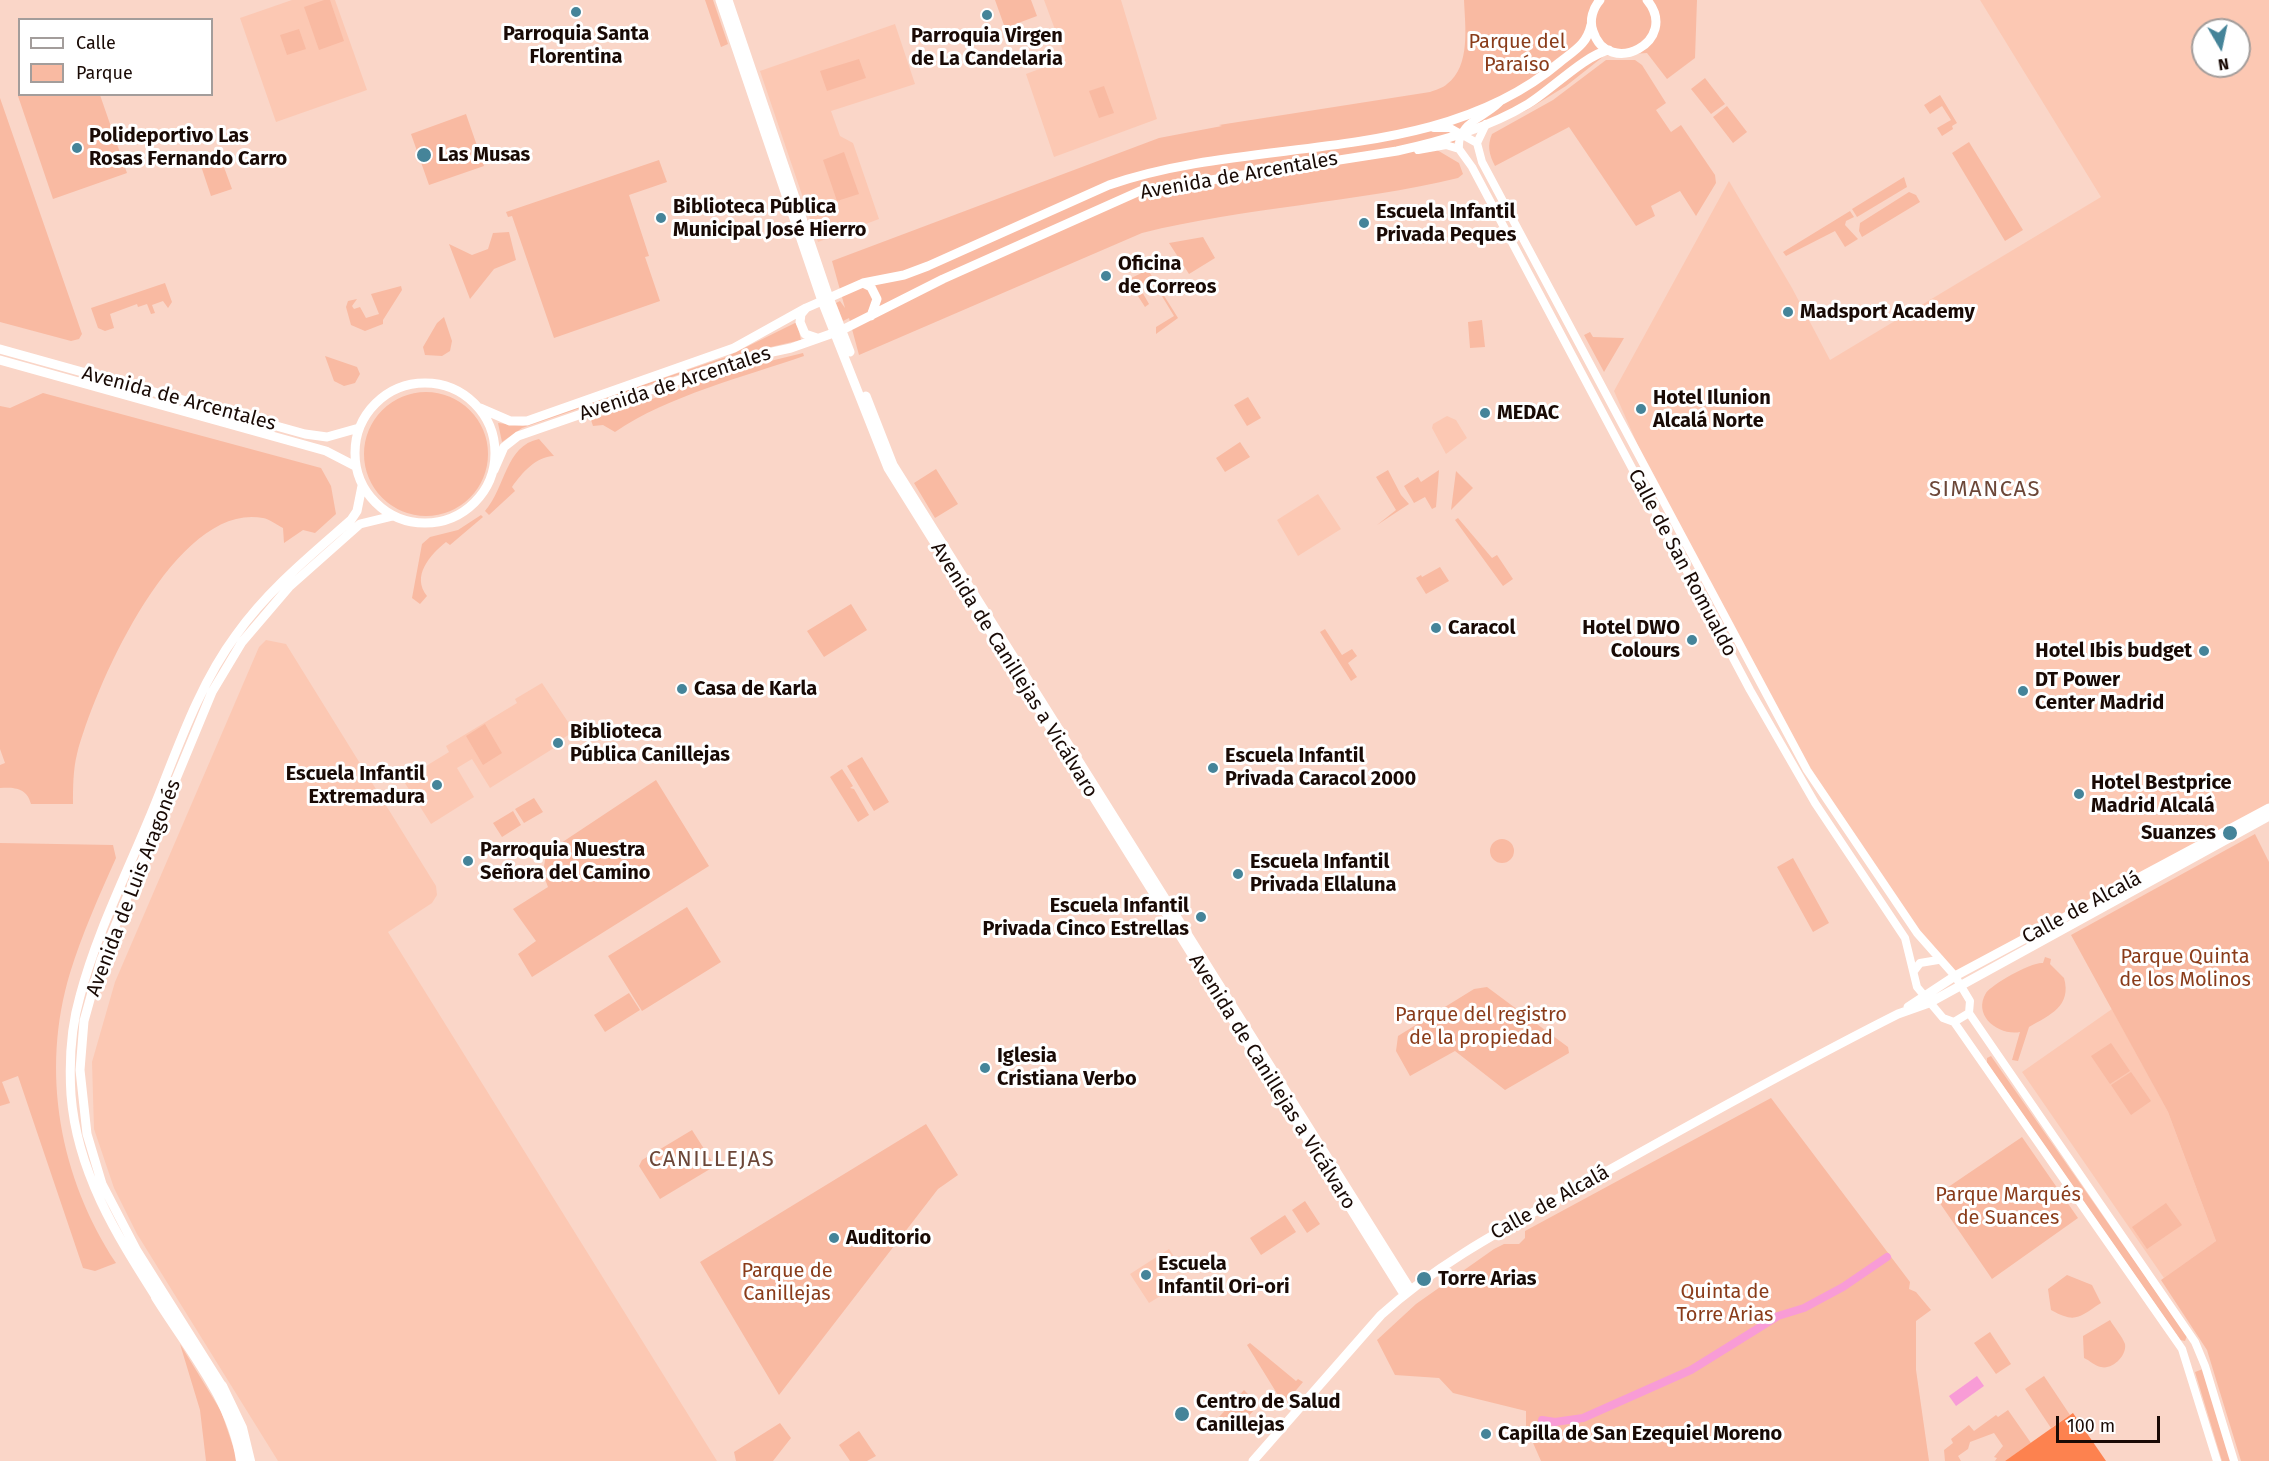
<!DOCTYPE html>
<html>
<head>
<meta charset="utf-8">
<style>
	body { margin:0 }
	#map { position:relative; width:2269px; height:1461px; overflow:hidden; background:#fad6c8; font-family:"Fira Sans",sans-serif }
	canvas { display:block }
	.legend { position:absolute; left:18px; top:18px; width:195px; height:78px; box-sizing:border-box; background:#fff; border:2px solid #a39d9b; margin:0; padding:8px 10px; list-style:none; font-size:18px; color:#190a05 }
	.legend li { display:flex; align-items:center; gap:12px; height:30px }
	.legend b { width:30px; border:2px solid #a39d9b }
	.north { position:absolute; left:2191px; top:18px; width:60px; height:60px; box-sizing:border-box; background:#fff; border:2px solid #a39d9b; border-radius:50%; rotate:171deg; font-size:16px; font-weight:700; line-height:24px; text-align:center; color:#190a05 }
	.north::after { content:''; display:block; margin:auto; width:21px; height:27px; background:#458499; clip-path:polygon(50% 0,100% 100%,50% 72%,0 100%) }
	.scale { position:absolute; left:2056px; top:1416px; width:104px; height:27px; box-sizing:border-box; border:3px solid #190a05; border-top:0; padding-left:8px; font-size:18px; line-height:21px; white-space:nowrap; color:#190a05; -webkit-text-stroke:4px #fff; paint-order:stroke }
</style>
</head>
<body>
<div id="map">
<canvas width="2269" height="1461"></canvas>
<ul class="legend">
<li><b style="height:8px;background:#fff"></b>Calle</li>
<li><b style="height:16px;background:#f9baa2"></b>Parque</li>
</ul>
<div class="north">N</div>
<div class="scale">100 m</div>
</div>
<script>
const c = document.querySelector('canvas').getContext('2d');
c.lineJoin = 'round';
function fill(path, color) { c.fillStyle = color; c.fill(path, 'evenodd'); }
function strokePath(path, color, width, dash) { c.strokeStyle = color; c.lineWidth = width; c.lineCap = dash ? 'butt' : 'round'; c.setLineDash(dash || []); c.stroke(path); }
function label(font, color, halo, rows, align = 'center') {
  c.font = font + ' "Fira Sans",sans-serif'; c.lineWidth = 6; c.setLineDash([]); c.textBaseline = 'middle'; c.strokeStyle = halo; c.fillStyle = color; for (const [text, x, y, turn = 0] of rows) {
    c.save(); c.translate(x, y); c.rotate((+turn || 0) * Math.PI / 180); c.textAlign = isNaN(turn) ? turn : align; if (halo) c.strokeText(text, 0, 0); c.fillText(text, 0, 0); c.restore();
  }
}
const built = new Path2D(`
	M292,0H335L367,90L276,122L240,18Z
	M1044,0H1121L1157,119L1054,157L1026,74L1066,59Z
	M1980,0H2269V808L1955,976L1938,960L1825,798L1664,505L1614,391L1729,181L1792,288L1830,360L2101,197ZM2203,30H2239V66H2203Z
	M895,24L915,84L831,111L840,136L853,143L879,219L818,242L760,71Z
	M1447,416L1456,420L1467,438L1446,454L1432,428L1433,424Z
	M1318,494L1341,529L1298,556L1277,520Z
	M266,640L286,644L436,886L437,895L432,903L388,932L717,1461H278L137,1234L114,1188L94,1129L92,1062L115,982L259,647Z
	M542,683L574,731L561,740L562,743L490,788L472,759L457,768L474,797L431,824L403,780L449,752L446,746L517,703L515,699Z
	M2112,1009L2168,1112L2216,1241L2164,1278L2022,1072Z
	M1169,1249L1179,1264L1158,1277L1167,1292L1149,1303L1130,1274Z`);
const green = new Path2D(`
	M324,0H330L344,41L319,50L304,7Z
	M705,0H713L728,44L721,47Z
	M995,0H1031L1037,16L1005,28Z
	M1464,0H1697L1695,58L1667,79L1647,53L1604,56L1566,86L1527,110L1437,150L1459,163L1463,174L1458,178C1354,203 1246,207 1142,233L859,355L849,318L843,321L836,303L840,301L845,308L832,261L1159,138L1222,126L1219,125L1430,92C1435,90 1443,88 1447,84C1471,66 1465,26 1464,0Z
	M299,29L306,49L287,55L280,35Z
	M859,59L866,78L827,91L820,71Z
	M1606,60H1635L1642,65L1666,103L1656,110L1671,132L1681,125L1715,175L1716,183L1696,216L1680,191L1651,206L1655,216L1636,226L1569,127L1495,166C1489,154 1487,146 1492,134L1553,100Z
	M1705,78L1725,104L1711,114L1691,89Z
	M1104,86L1114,113L1099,118L1089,91Z
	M19,92L20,94L100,95L127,173L53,199L18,96Z
	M1940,95L1957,123L1952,126L1953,129L1942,136L1937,128L1951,120L1942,106L1930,114L1924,105Z
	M0,98L82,334L79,339L71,341L0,322Z
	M1727,106L1747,132L1733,143L1713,117Z
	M466,114L484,166L429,185L411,134Z
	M1969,142L2023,230L2005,241L1952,153Z
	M844,152L859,194L837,201L823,160Z
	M221,159L232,189L211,196L201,166Z
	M659,160L667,182L629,195L649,256L645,257L660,301L554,338L512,216L508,217L506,212Z
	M1904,177L1907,187L1857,217L1852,209Z
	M1909,192L1916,195L1920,202L1862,237L1859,231L1860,223Z
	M1850,211L1854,217L1846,221L1845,225L1858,239L1845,247L1835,231L1786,256L1783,252Z
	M509,232L516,260L494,269L470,299L449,244L472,255L488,249L493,233Z
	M1203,237L1215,258L1189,274L1169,243Z
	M1148,270L1178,318L1156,334V327L1174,316L1154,283L1141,290L1149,304L1145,307L1134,290L1129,292L1125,285L1127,280Z
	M165,283L172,302L168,308L163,301L152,305L155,313L151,314L147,304L138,307L137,304L110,314L114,328L105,331L98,328L91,308Z
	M401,286L402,290L383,320V324L365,331L351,325L346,307L348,301L357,299L352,306L354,309L360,307L366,318L379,314L371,294Z
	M444,317L452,341L450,351L442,356L425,355L423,347L437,323Z
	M1482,320L1485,347L1470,348L1468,322Z
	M795,323H797L801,340L736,355L522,428L502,442L498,423L523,426L628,390L726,357Z
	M1590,332L1593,337L1624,338L1604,372L1584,335Z
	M803,353L804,356C747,376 667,396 615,432L603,425L593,426L591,420L742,368Z
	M325,356L357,367L360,374L355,383L344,386L334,381Z
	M364 454a62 62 0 1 1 124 0a62 62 0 1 1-124 0Z
	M43,393L321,468L331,486L336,514L315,533L303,530L284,543L283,528C277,525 269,519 263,518C175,501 94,688 77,754C73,770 73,788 73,804H31C27,788 14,787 0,788V765L5,763L0,749V406L10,408Z
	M1248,397L1261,418L1247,426L1234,405Z
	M539,439L554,456C535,457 522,473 512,487L515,491L489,515L485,511C506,487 505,446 539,439Z
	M1240,442L1250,457L1225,472L1216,458Z
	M936,469L958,504L935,518L914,483Z
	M1388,470L1401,495L1409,504L1377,525L1396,510L1376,477Z
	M1439,470L1436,507L1432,509L1425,497L1414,503L1404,486L1418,477L1421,482Z
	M1456,471L1473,488L1451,510Z
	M481,515L483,517L450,545L446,542C430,555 411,576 427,596L420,604L412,598L422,544L430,537L458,530Z
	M1458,518L1492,558L1497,555L1513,579L1503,586L1455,520Z
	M1440,567L1449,581L1426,594L1416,578L1421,575L1422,577Z
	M851,604L867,630L824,657L807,631Z
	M1325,629L1342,655L1352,649L1357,656L1348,663L1357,677L1351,681L1320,632Z
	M485,724L502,753L483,765L466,736Z
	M862,757L889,802L874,811L847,766Z
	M842,769L853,786L850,788L854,789L869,815L858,822L830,777Z
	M656,780L709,866L532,977L518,954L536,941L513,909L548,887L543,874L546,853Z
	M534,798L543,812L524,823L515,809Z
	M513,811L521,825L502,837L493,823Z
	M2255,834L2269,862V1461H2241L2207,1350L2161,1280L2216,1241L2168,1112L2071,935Z
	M1490 851a12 12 0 1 1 24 0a12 12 0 1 1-24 0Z
	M0,843L113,845L116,858C99,896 82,934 70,973C40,1072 60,1178 116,1263L95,1271L83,1268L18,1076L2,1082L10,1103L0,1106Z
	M1793,858L1829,923L1813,932L1777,867Z
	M687,907L721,962L642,1011L608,956Z
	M2045,957L2051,959L2050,964L2064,978C2072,1006 2050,1015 2029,1027L2018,1061L2012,1060L2020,1032C1999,1036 1972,1016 1986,993C1992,984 2033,961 2043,963Z
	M1487,987L1568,1047L1569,1053L1505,1090L1455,1051L1410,1076L1396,1051L1398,1036L1474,989Z
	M629,993L640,1010L605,1032L594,1015Z
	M2111,1043L2130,1071L2110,1084L2091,1056Z
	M1991,1056L2187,1336L2185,1341L2180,1340L2176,1334L1987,1063V1058Z
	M2131,1072L2151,1101L2131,1115L2111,1085Z
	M1771,1098L1910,1282L1909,1289L1916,1292L1931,1310L1916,1321V1370L1929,1461H1541L1526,1427V1411L1453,1393L1439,1378L1395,1375L1377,1340L1416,1304L1494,1249L1504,1244H1519L1525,1238V1231Z
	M926,1124L958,1175L938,1189L779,1395L700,1262Z
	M692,1130L715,1166L660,1199L639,1166L642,1160Z
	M2022,1137L2078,1218L1992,1279L1935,1196Z
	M1305,1201L1320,1224L1307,1233L1292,1210Z
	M2166,1203L2182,1225L2147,1249L2132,1227Z
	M1285,1215L1296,1232L1261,1255L1250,1238Z
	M2067,1275L2092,1285L2101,1303C2079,1317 2076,1324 2051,1310L2048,1289Z
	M2110,1320C2114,1327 2122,1336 2125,1344C2127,1356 2112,1370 2101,1367C2095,1366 2089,1360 2084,1358L2083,1336Z
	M1990,1332L2011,1364L1996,1374L1974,1343Z
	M1250,1343L1296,1381L1298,1379L1303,1382L1286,1402L1281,1400L1247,1345Z
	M180,1344L221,1411L238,1461H206L200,1410Z
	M2203,1369L2231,1461H2222L2195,1372Z
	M2044,1376L2070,1415L2051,1428L2025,1389Z
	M1244,1390L1259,1405L1234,1431L1219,1417Z
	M2008,1410L2031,1443L2005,1461H1995L1997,1458L1994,1457L2003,1446L1994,1433L1970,1442L1968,1449L1958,1456L1961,1461H1945L1944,1450L1953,1443L1951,1439L1969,1425L1974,1431L1996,1415L1998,1417Z
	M780,1423L791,1438L773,1461H736L734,1452Z
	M859,1431L876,1456L867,1461H850L839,1445Z`);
const forest = new Path2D(`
	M2073,1413L2106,1461H2005Z`);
const water = new Path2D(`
	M1977,1376L1984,1386L1956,1406L1949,1396Z`);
const canal = new Path2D(`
	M1542,1420L1555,1422L1583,1418L1691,1370L1778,1316L1804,1308L1843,1287L1887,1257`);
const secondary = new Path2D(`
	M1434,128H1450L1477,143
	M1477,143L1486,124
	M1459,149L1472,167L1750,690L1815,803L1905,938L1917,987L1943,1018L1954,1022L1969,1013L1970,1001L1955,976L1917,933L1807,770L1482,162L1477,143
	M1459,149C1457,122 1483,119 1499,103
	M1418,150L1446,145L1459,149
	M1914,971L1920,963L1938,960
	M1969,1013L2195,1342L2205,1366L2234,1461
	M1954,1022L2182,1349L2217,1461`);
const primary = new Path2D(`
	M720,0L822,301L888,468L1404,1294
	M728,0L829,298L850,352
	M1600,0C1593,8 1589,20 1593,31C1608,79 1681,41 1647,0
	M863,283L871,287L877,299L871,316
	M806,308L801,314L800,322L805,334L817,338
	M0,349L305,434L327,437L359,428
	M0,360L326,451L355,466
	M355 453a70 70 0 1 1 140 0a70 70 0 1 1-140 0Z
	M866,396L893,465L1410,1289
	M480,408L510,421H527L734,348L806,308L863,283L904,275L928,266L1109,185C1256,134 1436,167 1560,62C1575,50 1587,44 1591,25
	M494,470L504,447L518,436L740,359L791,348L842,330L943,279L1140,191L1397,151C1442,141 1488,128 1528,104C1551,90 1585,55 1609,50
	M1908,1007L1955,976L2269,808
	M156,1297C116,1234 77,1172 71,1095C69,1063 71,1027 80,996C96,935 125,877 149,819C175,757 196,689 236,635C268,590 310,556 351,520L357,511L362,486
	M222,1386L137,1251L102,1184L87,1134L80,1070L84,1021L101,960L212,692L242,642L289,587L360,524L393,516
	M1253,1461L1381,1315C1441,1260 1515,1223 1586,1183C1689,1125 1793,1067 1898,1014L1929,1003L2269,816`);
const highway = new Path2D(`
	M156,1297C187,1347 233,1401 241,1461
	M222,1386L242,1428L250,1461`);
const markers = [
	[576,12,6,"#458499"],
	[987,15,6,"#458499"],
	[77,148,6,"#458499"],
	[424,155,8,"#458499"],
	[661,218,6,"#458499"],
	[1364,223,6,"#458499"],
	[1106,276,6,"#458499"],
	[1788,312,6,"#458499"],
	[1641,409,6,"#458499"],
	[1485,413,6,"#458499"],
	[1436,628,6,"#458499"],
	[1692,640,6,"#458499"],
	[2204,651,6,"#458499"],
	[682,689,6,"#458499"],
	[2023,691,6,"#458499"],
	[558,743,6,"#458499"],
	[1213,768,6,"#458499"],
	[437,785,6,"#458499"],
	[2079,794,6,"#458499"],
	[2230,833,8,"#458499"],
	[468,861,6,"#458499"],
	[1238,874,6,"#458499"],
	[1201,917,6,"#458499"],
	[985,1068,6,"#458499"],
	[834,1238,6,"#458499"],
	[1146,1275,6,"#458499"],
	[1424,1279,8,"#458499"],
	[1182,1414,8,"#458499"],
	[1486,1434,6,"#458499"]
];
const poiNames = [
	["Parroquia Santa",576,34,"center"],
	["Florentina",576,57,"center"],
	["Parroquia Virgen",987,36,"center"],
	["de La Candelaria",987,59,"center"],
	["Polideportivo Las",89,136],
	["Rosas Fernando Carro",89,159],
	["Las Musas",438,155],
	["Biblioteca Pública",673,207],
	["Municipal José Hierro",673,230],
	["Escuela Infantil",1376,212],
	["Privada Peques",1376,235],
	["Oficina",1118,264],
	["de Correos",1118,287],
	["Madsport Academy",1800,312],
	["Hotel Ilunion",1653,398],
	["Alcalá Norte",1653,421],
	["MEDAC",1497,413],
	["Caracol",1448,628],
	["Hotel DWO",1680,628,"right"],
	["Colours",1680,651,"right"],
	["Hotel Ibis budget",2192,651,"right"],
	["DT Power",2035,680],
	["Center Madrid",2035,703],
	["Casa de Karla",694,689],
	["Biblioteca",570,732],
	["Pública Canillejas",570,755],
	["Escuela Infantil",1225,756],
	["Privada Caracol 2000",1225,779],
	["Escuela Infantil",425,774,"right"],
	["Extremadura",425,797,"right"],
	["Hotel Bestprice",2091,783],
	["Madrid Alcalá",2091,806],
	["Suanzes",2216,833,"right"],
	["Parroquia Nuestra",480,850],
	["Señora del Camino",480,873],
	["Escuela Infantil",1250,862],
	["Privada Ellaluna",1250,885],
	["Escuela Infantil",1189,906,"right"],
	["Privada Cinco Estrellas",1189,929,"right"],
	["Iglesia",997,1056],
	["Cristiana Verbo",997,1079],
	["Auditorio",846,1238],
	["Escuela",1158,1264],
	["Infantil Ori-ori",1158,1287],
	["Torre Arias",1438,1279],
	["Centro de Salud",1196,1402],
	["Canillejas",1196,1425],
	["Capilla de San Ezequiel Moreno",1498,1434]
];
const parkNames = [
	["Parque del",1517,42],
	["Paraíso",1517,65],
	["Parque Quinta",2185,957],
	["de los Molinos",2185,980],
	["Parque del registro",1481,1015],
	["de la propiedad",1481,1038],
	["Parque Marqués",2008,1195],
	["de Suances",2008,1218],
	["Parque de",787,1271],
	["Canillejas",787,1294],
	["Quinta de",1725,1292],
	["Torre Arias",1725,1315]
];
const streetNames = [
	["Avenida de Arcentales",1239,176,-10],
	["Avenida de Arcentales",675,384,-18],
	["Avenida de Arcentales",179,399,15],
	["Calle de San Romualdo",1682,563,62],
	["Avenida de Canillejas a Vicálvaro",1014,670,58],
	["Avenida de Luis Aragonés",134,888,-69],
	["Calle de Alcalá",2082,908,-28],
	["Avenida de Canillejas a Vicálvaro",1272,1082,58],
	["Calle de Alcalá",1550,1203,-29]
];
const quarterNames = [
	["SIMANCAS",1985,490],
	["CANILLEJAS",712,1160]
];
fill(built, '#fcc8b3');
fill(green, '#f9baa2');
fill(forest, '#fd824f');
fill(water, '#f89cd6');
strokePath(canal, '#f89cd6', 8);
strokePath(secondary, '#fff', 8);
strokePath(primary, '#fff', 9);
strokePath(highway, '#fff', 10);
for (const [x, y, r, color] of markers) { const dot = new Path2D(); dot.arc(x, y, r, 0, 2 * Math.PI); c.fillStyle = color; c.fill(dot); strokePath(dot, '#fff', 2); }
label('bold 20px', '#190a05', '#fff', poiNames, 'left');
label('20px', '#8a3c1a', '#fff', parkNames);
label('20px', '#190a05', '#fff', streetNames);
c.letterSpacing = '1.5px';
label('22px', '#6c4738', '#fff', quarterNames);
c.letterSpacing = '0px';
</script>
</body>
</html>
